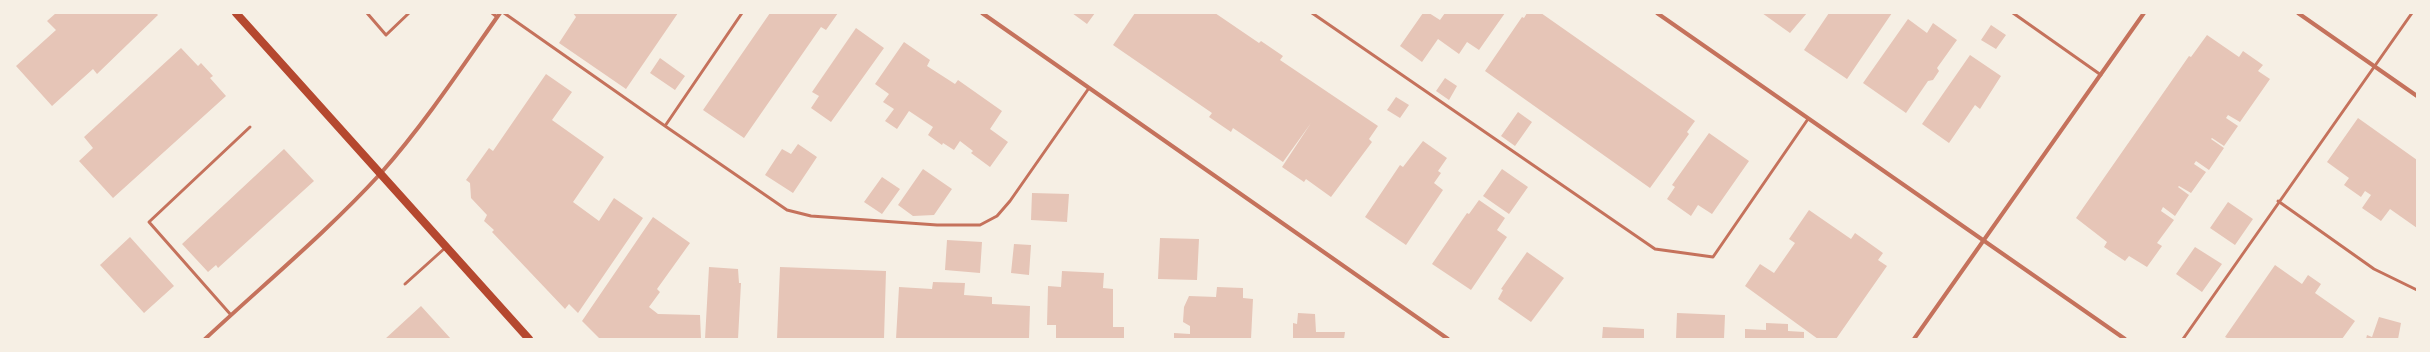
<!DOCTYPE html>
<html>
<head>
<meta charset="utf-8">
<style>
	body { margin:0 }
	#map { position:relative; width:2430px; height:352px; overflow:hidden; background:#f6efe4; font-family:"Nunito Sans",sans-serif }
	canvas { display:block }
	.frame { position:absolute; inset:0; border:14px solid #f6efe4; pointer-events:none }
</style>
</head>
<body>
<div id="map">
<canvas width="2430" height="352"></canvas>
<div class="frame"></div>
</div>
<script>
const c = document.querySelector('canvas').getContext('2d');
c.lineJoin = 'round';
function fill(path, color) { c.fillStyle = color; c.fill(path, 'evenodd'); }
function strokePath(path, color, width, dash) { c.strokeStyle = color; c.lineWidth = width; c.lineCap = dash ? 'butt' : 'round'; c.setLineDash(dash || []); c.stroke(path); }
const building = new Path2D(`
	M56,13H156L158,15L97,74L93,69L52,106L16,66L56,30L47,21Z
	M573,13H678L626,89L559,43L576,17Z
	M770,13H838L826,30L821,27L744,138L703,110Z
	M1072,13H1095L1087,24Z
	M1135,13H1215L1259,43L1261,41L1283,56L1280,60L1378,126L1369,139L1372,142L1331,197L1306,179L1304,182L1282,167L1311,123L1283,162L1233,128L1231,132L1209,117L1212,113L1113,45Z
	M1423,13H1429L1440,20L1445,13H1505L1479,50L1467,42L1459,54L1438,39L1422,62L1400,46Z
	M1527,13H1541L1695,121L1687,132L1689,134L1650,188L1485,71L1522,17L1524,18Z
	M1762,13H1807L1790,33Z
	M1829,13H1892L1847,79L1804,50Z
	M1908,19L1927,33L1933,23L1957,40L1937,68L1939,71L1933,80L1928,81L1906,113L1863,83Z
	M1991,25L2006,35L1996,49L1981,40Z
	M856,28L884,48L831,122L811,108L819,96L812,92Z
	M2207,35L2239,57L2243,51L2263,65L2258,71L2270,79L2240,122L2228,115L2226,118L2238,126L2224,146L2212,138L2211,139L2224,148L2209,170L2196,161L2194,164L2206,172L2191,193L2179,186L2178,187L2189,195L2175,216L2163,207L2161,211L2174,220L2157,243L2162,246L2147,267L2129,256L2125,261L2104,247L2107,242L2076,218L2189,56L2191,57Z
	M904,42L930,60L927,66L955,84L958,80L1002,111L990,129L1008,142L990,167L971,153L973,151L960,141L954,150L943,143L942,145L928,135L933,127L909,111L897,129L885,121L894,109L883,102L889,94L875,84Z
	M181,48L198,66L201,63L213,76L210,78L226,96L113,198L79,161L93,148L84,137Z
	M1970,55L2001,76L1980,109L1975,105L1949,143L1922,124Z
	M660,58L685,76L675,90L650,73Z
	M546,74L572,92L552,120L604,157L573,202L599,221L614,198L643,218L578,313L569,304L565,309L492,232L494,230L484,221L487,215L471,198L470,183L466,180L489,148L493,151Z
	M1445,78L1457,86L1449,100L1436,91Z
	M1396,97L1409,105L1400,118L1387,110Z
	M1518,112L1532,122L1515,146L1501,136Z
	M2358,118L2417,160V228L2390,209L2381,221L2362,208L2371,195L2365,191L2361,197L2344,185L2349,178L2327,162Z
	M1709,133L1749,161L1712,214L1698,205L1691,216L1667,199L1675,187L1672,185Z
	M1423,141L1447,158L1438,171L1441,173L1434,183L1443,190L1406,245L1365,217L1400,165L1403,167Z
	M798,144L817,157L793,193L765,175L782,149L791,154Z
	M284,149L314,181L218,268L216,265L208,272L182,244Z
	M923,169L952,189L934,215L913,216L898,205Z
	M1502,169L1528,187L1509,214L1483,196Z
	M882,177L900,189L882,214L864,202Z
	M1032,193L1069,194L1067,222L1031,220Z
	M1479,200L1505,218L1497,230L1507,237L1471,290L1432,264L1467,213L1469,214Z
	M2228,202L2253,219L2235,245L2210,228Z
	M1809,210L1851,239L1855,233L1883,253L1878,260L1887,266L1836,339H1818L1745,286L1760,264L1774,273L1795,243L1789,239Z
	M653,217L690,243L657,289L660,292L649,307L658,314L700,315L701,339H600L582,321Z
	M130,237L174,286L144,313L100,265Z
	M1160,238L1199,239L1197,280L1158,279Z
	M947,240L982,242L980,273L945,270Z
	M1014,244L1031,245L1029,275L1011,273Z
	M2195,247L2222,264L2202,292L2176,274Z
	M1527,252L1564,278L1531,322L1498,299L1503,290L1501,289Z
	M2275,265L2302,284L2308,275L2321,284L2315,293L2355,321L2342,339H2229L2225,337Z
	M709,267L738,269L739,283H741L738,339H705Z
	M780,267L886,271L884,339H777Z
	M1062,271L1104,273L1103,288L1113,289V327H1124V339H1056V325H1047L1048,286L1061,287Z
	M933,282L965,283L964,295L992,297V304L1030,306L1029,339H896L899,287L932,289Z
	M1217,287L1243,288V298L1253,299L1251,339H1174V333L1190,334V326L1183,322L1184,307L1189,296L1216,297Z
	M421,306L451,339H385Z
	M1298,313L1315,314L1316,332H1345L1344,339H1293V323L1297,324Z
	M1677,313L1725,315L1724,339H1676Z
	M2379,317L2401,323L2398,339H2366L2367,335L2372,337Z
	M1766,323L1788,324V331L1804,332V339H1745V329L1766,330Z
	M1603,327L1644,329V339H1602Z`);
const service = new Path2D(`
	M367,13L386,35L409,13
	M492,13L497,17
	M504,13L665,126L742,13
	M1312,13L1655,249L1713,257L1808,119
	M2013,13L2101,75
	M665,126L787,210L811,216L937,225H980L997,216L1010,201L1089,88
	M2278,201L2374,269L2417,290
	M405,284L445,248
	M231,315L149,222L250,127
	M2183,339L2412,13`);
const minor = new Path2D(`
	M982,13L1448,339
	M1657,13L2125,339
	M2298,13L2417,96
	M205,339C264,284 327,232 381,173C425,123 462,67 500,13
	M1914,339L2144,13`);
const secondary = new Path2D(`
	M236,13L529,339`);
fill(building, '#e6c5b7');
strokePath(service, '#c5725c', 3);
strokePath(minor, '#c5725c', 4);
strokePath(secondary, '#b5482f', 8);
</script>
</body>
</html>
